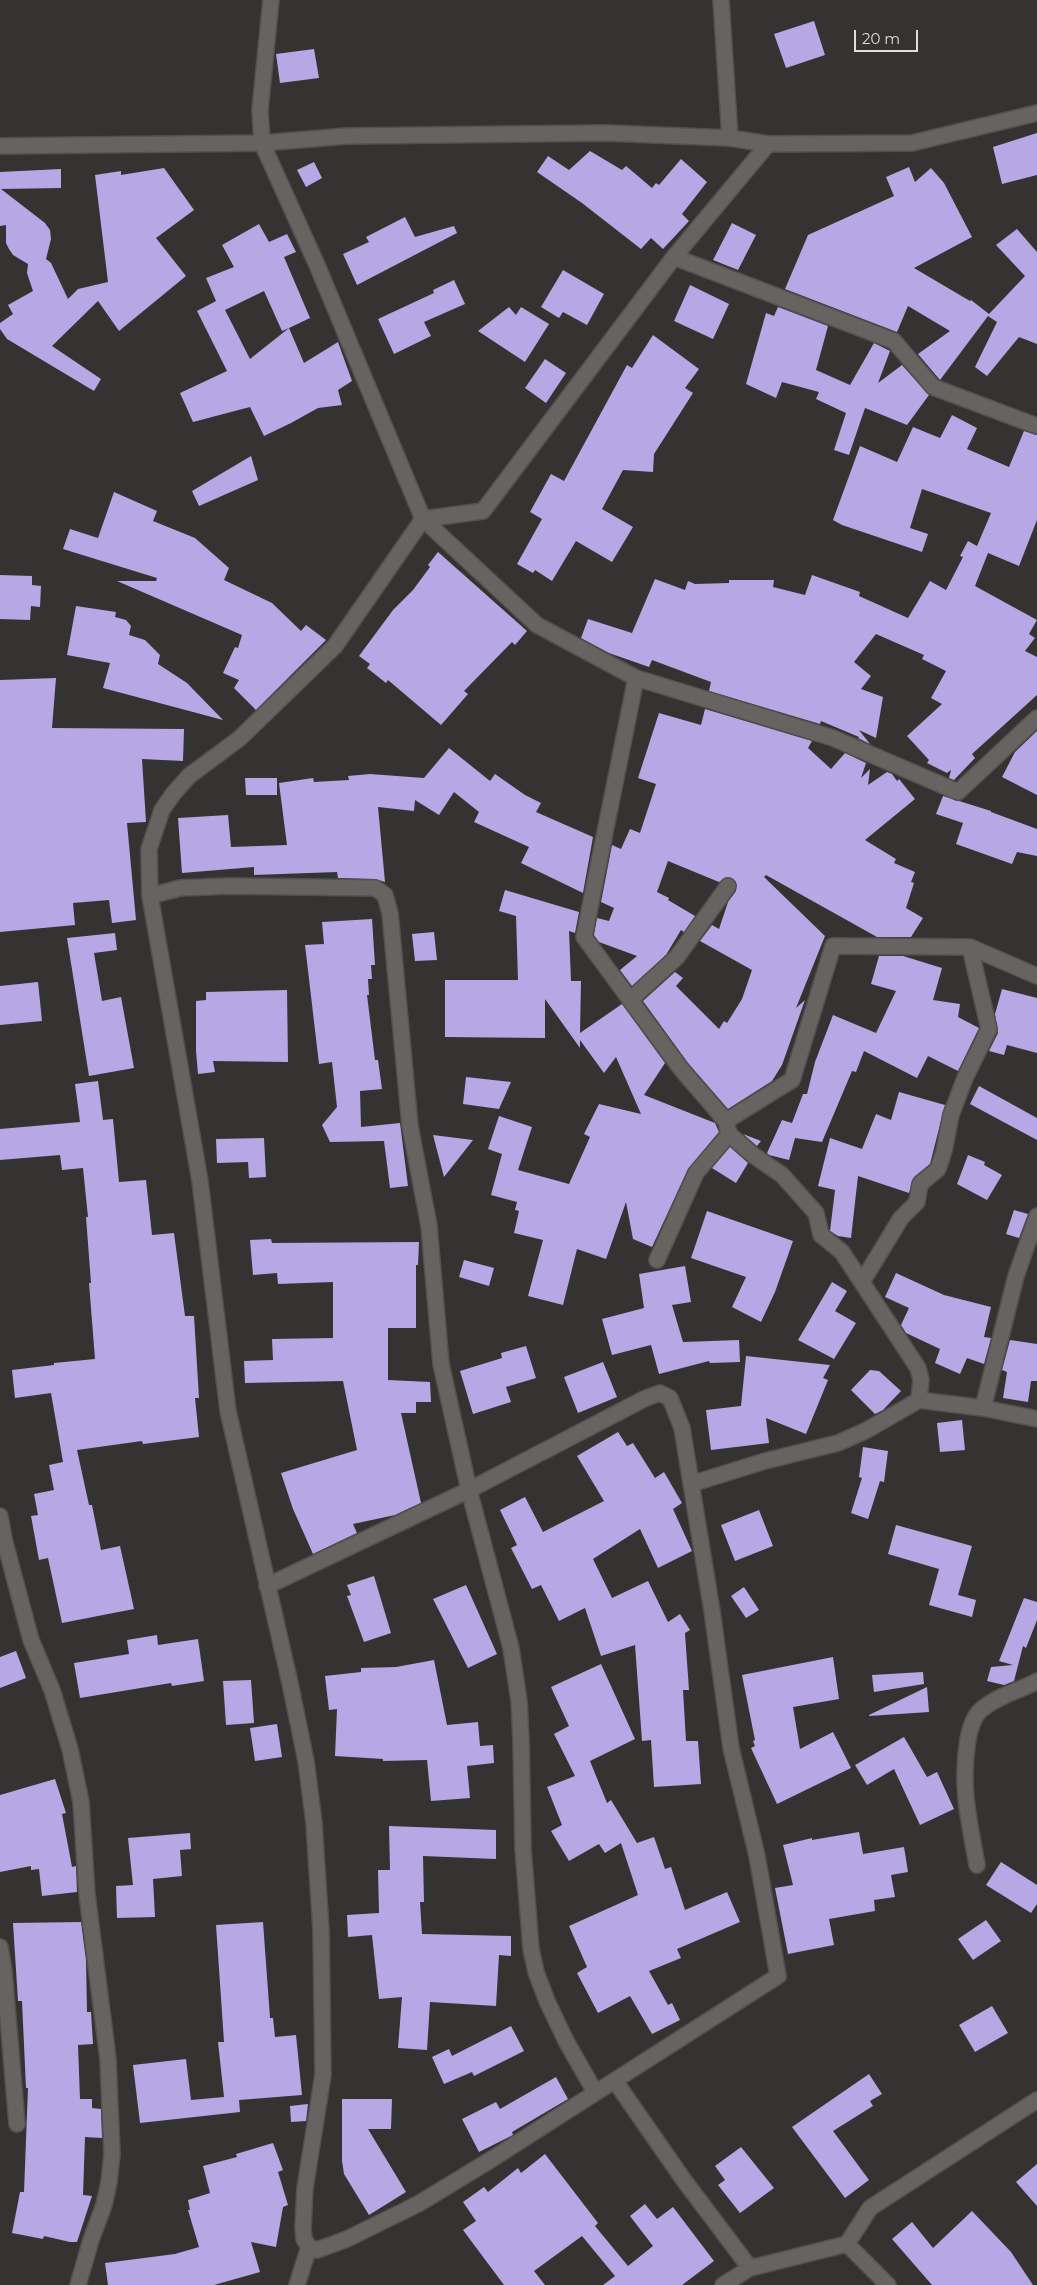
<!DOCTYPE html>
<html>
<head>
<meta charset="utf-8">
<style>
	body { margin:0 }
	#map { position:relative; width:1037px; height:2285px; overflow:hidden; background:#353331; font-family:Montserrat,sans-serif }
	canvas { display:block }
	.scale { position:absolute; left:854px; top:30px; width:64px; height:22px; box-sizing:border-box; border:2px solid #dedddb; border-top:0; padding-left:6px; font-size:15px; line-height:18px; white-space:nowrap; color:#dedddb; -webkit-text-stroke:4px #353331; paint-order:stroke }
</style>
</head>
<body>
<div id="map">
<canvas width="1037" height="2285"></canvas>
<div class="scale">20 m</div>
</div>
<script>
const c = document.querySelector('canvas').getContext('2d');
c.lineJoin = 'round';
function fill(path, color) { c.fillStyle = color; c.fill(path, 'evenodd'); }
function strokePath(path, color, width, dash) { c.strokeStyle = color; c.lineWidth = width; c.lineCap = dash ? 'butt' : 'round'; c.setLineDash(dash || []); c.stroke(path); }
const building = new Path2D(`
	M814,21L825,55L786,68L774,34Z
	M314,49L319,78L280,83L276,54Z
	M1037,133V175L1002,184L993,147Z
	M590,151L622,170L626,166L652,188L656,183L659,185L681,159L707,182L682,214L689,221L663,249L651,238L641,249L582,203L537,172L548,156L569,170Z
	M314,162L322,178L306,187L297,170Z
	M909,167L915,182L931,168L944,183L972,237L914,268L970,301L971,300L989,314L1025,276L996,245L1017,229L1037,252V344L1019,337L987,376L975,367L997,322L988,316L940,380L918,354L950,331L908,306L897,332L785,289L808,235L894,196L886,177Z
	M164,168L194,210L156,238L186,276L119,331L98,301L52,346L101,379L94,391L7,339L0,329V323L13,314L8,305L33,291L27,273L28,264L13,255L9,249L6,243V225L0,226V172L61,169V188L1,189L45,223L50,230L51,239L46,259L51,263L68,299L78,289L108,282L95,175L121,171V175Z
	M405,217L415,237L454,226L457,233L357,285L343,254L369,242L366,237Z
	M732,223L756,235L738,270L713,260Z
	M259,224L269,242L287,234L296,252L284,257L310,318L289,328L304,363L338,342L352,381L338,390L342,405L318,408L291,423L264,436L250,407L193,422L180,393L227,371L197,311L216,301L206,278L234,267L222,245ZM264,291L282,331L289,328L250,359L225,310Z
	M563,270L604,294L587,325L563,312L559,318L541,307Z
	M454,280L465,304L424,322L431,336L394,354L378,319L434,293L433,290Z
	M690,285L729,304L713,339L674,321Z
	M509,307L516,315L521,307L549,324L525,362L478,331Z
	M778,307L828,326L816,370L850,385L874,343L890,351L878,383L902,365L929,395L907,425L865,408L849,455L834,450L846,413L816,399L819,392L782,382L776,398L746,384L766,313L774,316Z
	M653,335L699,369L685,388L693,393L654,454L653,472L623,470L602,509L633,527L612,562L576,541L552,581L535,570L533,573L517,564L542,519L530,512L551,474L564,481L627,365L632,368Z
	M545,359L566,373L546,403L525,388Z
	M952,415L977,428L967,449L1009,467L1024,431L1037,435V520L1019,566L988,553L975,586L1037,620L1029,634L1035,638L1025,651L1037,657V695L972,754L975,758L954,780L949,778L951,770L947,773L927,763L929,760L907,736L942,704L931,698L946,671L922,659L924,655L876,634L854,662L871,676L861,689L883,697L876,738L859,730L870,744L858,738L859,737L821,721L820,724L709,691L711,682L652,660L649,667L609,653L581,638L588,619L632,633L655,579L685,590L688,581L695,584L729,583V580H774L773,587L805,595L812,575L860,592L859,596L908,618L930,581L946,590L963,557L960,556L968,541L977,546L991,513L922,489L910,528L928,534L922,552L842,525L833,520L860,446L897,462L913,427L940,438Z
	M251,456L258,480L199,506L192,491Z
	M114,492L157,511L153,521L195,538L229,568L224,580L272,603L301,631L306,625L326,640L256,710L234,688L239,680L223,673L235,647L238,648L242,635L117,581H156L157,578L63,549L70,529L98,538Z
	M438,552L527,631L515,645L512,642L464,691L468,694L441,725L388,680L386,683L367,668L370,664L359,656L393,610L413,590L430,567L428,565Z
	M0,575L32,576V585L41,586L40,607L31,606L30,620L0,619Z
	M76,606L116,612L115,617L126,620L131,626L129,635L145,640L160,655L158,664L187,683L223,720L103,688L110,663L67,655Z
	M56,678L52,728L184,729L183,761L142,759L146,822L127,823L136,920L112,923L109,900L73,903L75,925L0,932V680Z
	M705,709L812,741L808,748L831,769L845,753L866,763L861,778L870,769L868,785L887,772L892,774L897,781L899,779L915,799L865,840L896,859L894,863L915,872L911,882L914,883L906,908L923,918L911,937H877L766,875L764,877L825,936L796,1008L805,1000L782,1065L772,1081L728,1109L688,1063L643,1001L675,972L683,978L676,986L719,1029L724,1021L727,1023L742,999L752,970L700,941L712,925L719,929L728,902L736,891V882L728,877L719,882L668,861L657,892L669,898L668,900L695,916L684,932L681,930L666,955L632,986L620,970L637,956L599,942L594,935L597,918L609,921L614,908L601,902L612,845L621,849L630,829L640,833L656,784L638,778L659,713L701,725Z
	M1037,731V795L1002,777L1015,752Z
	M449,748L490,781L495,774L525,795L541,803L536,812L593,837L583,893L521,863L529,847L474,822L479,812L454,792L439,815L415,800L414,811L378,807L385,882L375,879L338,878L337,872L254,875V867L182,873L178,818L228,815L231,847L287,845L279,783L313,778L314,782L349,780L348,776L370,774L424,778Z
	M245,778H277V795H246Z
	M943,796L991,811V812L1037,829V856L1017,852L1012,864L956,844L963,823L936,814Z
	M505,890L579,912L575,933L569,931L571,981H581L580,1033L622,1004L665,1063L644,1095L715,1123L719,1132L688,1169L652,1247L633,1239L626,1202L606,1259L577,1249L563,1305L528,1296L543,1240L514,1233L519,1211L515,1210L517,1202L491,1195L502,1154L488,1149L499,1116L532,1127L518,1170L569,1184L590,1137L584,1134L599,1104L641,1114L616,1057L604,1073L580,1040V1048L545,999V1038L445,1037V980H518L516,916L499,911Z
	M372,919L375,965H371L372,979H368L369,995H367L375,1060H378L382,1089L360,1091L361,1127L400,1123L408,1186L390,1188L384,1141L330,1142L322,1125L337,1107L332,1062L319,1064L305,945L324,944L322,922Z
	M434,932L437,960L415,961L412,934Z
	M115,933L117,950L94,953L102,1001L121,997L134,1068L89,1076L67,938Z
	M879,956H903L942,968L933,1000L960,1004L958,1017L979,1028L958,1071L928,1056L917,1078L864,1051L856,1072L852,1071L822,1142L795,1138L789,1160L769,1155L767,1153L782,1120L792,1123L803,1094H807L815,1062L833,1015L876,1033L896,991L871,984Z
	M38,982L42,1021L0,1025V986Z
	M1002,989L1037,998V1053L1007,1045L1004,1055L989,1051L998,1033L995,1014Z
	M287,990L288,1062L213,1061L215,1072L198,1074L196,1051V1001L206,1000V992Z
	M466,1077L511,1082L499,1109L463,1104Z
	M98,1081L103,1120L113,1119L119,1182L146,1180L152,1235L174,1233L185,1316H194L199,1398H195L199,1437L143,1444L142,1441L77,1450L89,1505H92L101,1550L120,1546L134,1609L62,1623L48,1558L39,1560L31,1516L38,1515L34,1494L54,1490L49,1465L63,1462L51,1393L15,1398L12,1370L54,1365V1363L95,1359L89,1283H91L86,1217H88L83,1168L62,1170L60,1155L0,1160V1129L80,1122L75,1084Z
	M979,1086L1037,1118V1140L970,1104Z
	M899,1092L945,1105L930,1164L914,1177L909,1193L858,1176L851,1238L838,1236L830,1231L835,1190L818,1186L830,1138L862,1149L876,1114L891,1120Z
	M743,1134L761,1141L757,1146Z
	M433,1135L473,1140L444,1177Z
	M264,1138L266,1177L249,1178L248,1162L217,1163L216,1139Z
	M730,1147L748,1163L736,1183L712,1168Z
	M968,1155L985,1162L984,1165L1002,1175L987,1200L957,1184Z
	M1014,1210L1028,1214L1019,1238L1006,1234Z
	M707,1211L793,1241L775,1292L761,1322L732,1307L746,1277L691,1258Z
	M271,1239L272,1243L419,1242L418,1265H416V1328H388V1380L430,1382L431,1402H416V1413H401L421,1503L395,1515L353,1524L357,1533L313,1554L293,1509L281,1473L357,1450L343,1381L245,1383L244,1361L273,1360L272,1339L333,1338V1282L278,1284L277,1273L253,1275L250,1240Z
	M464,1260L494,1268L489,1286L459,1277Z
	M685,1266L691,1302L672,1305L683,1342L739,1340L740,1362L710,1363L709,1361L659,1374L651,1345L612,1355L602,1319L644,1308L639,1274Z
	M896,1273L944,1295L991,1307L984,1337L991,1338L984,1364L967,1358L960,1374L935,1363L940,1349L906,1333L901,1325L909,1308L885,1297Z
	M832,1282L847,1291L835,1311L856,1323L834,1359L798,1340Z
	M1010,1340L1037,1344V1381H1031L1028,1402L1003,1398L1007,1372L1002,1370Z
	M526,1346L536,1378L506,1387L511,1402L473,1414L460,1371L502,1358L501,1353Z
	M746,1356L830,1365L823,1378L828,1380L806,1434L766,1418L769,1443L711,1450L706,1410L741,1406Z
	M603,1362L617,1397L578,1413L564,1377Z
	M870,1370L879,1371L901,1391L883,1410L875,1414L851,1390Z
	M962,1420L965,1450L940,1452L937,1423Z
	M618,1432L627,1446L633,1443L655,1478L664,1472L682,1503L673,1509L692,1551L658,1568L640,1529L593,1559L612,1598L648,1581L668,1622L680,1614L690,1630L685,1633L689,1690H683L686,1741H698L701,1784L654,1787L651,1740L642,1741L635,1645L601,1656L585,1608L559,1621L541,1585L532,1589L511,1548L517,1545L500,1510L525,1497L543,1532L604,1501L577,1456Z
	M863,1447L888,1451L884,1482L880,1481L868,1519L851,1513L862,1478L859,1477Z
	M759,1510L773,1546L735,1561L721,1525Z
	M896,1525L972,1546L958,1595L976,1600L972,1617L929,1605L939,1569L888,1554Z
	M374,1576L391,1633L364,1642L347,1596L351,1595L347,1585Z
	M466,1585L497,1654L468,1668L433,1599Z
	M744,1587L759,1610L746,1618L731,1596Z
	M1024,1598L1037,1602V1620L1026,1648L1023,1646L1014,1681L1004,1685L987,1681L991,1667L1013,1665L999,1661Z
	M157,1635L158,1645L198,1639L204,1681L172,1686L171,1683L80,1698L74,1663L129,1654L127,1640Z
	M16,1651L26,1678L0,1688V1657Z
	M833,1657L839,1699L793,1707L800,1749L833,1732L851,1768L777,1804L751,1748L755,1746L753,1741L755,1740L742,1675Z
	M434,1660L447,1725L478,1722L480,1746L493,1745L494,1763L467,1766L470,1798L431,1801L427,1760L383,1761V1759L335,1756L337,1709L329,1710L325,1676L361,1672V1668L396,1667Z
	M601,1664L635,1739L590,1761L607,1803L611,1800L637,1843L654,1837L665,1869L671,1867L685,1910L727,1892L740,1922L677,1949L681,1958L649,1971L668,2005L672,2003L680,2020L652,2034L630,1996L598,2013L577,1973L587,1967L569,1926L638,1895L621,1843L605,1853L599,1844L569,1861L551,1831L562,1825L547,1787L575,1776L554,1734L569,1726L551,1687Z
	M923,1672L924,1684L874,1692L872,1675Z
	M251,1680L254,1723L226,1725L223,1681Z
	M927,1687L929,1712L869,1716V1715Z
	M277,1724L282,1757L255,1761L250,1728Z
	M904,1737L927,1777L937,1772L954,1809L920,1825L894,1769L867,1785L855,1765Z
	M55,1779L66,1813L62,1814L72,1867L76,1866L77,1892L42,1896L39,1869L31,1870V1866L0,1872V1795Z
	M389,1826L496,1830V1859L423,1856L424,1902H420L422,1934L511,1936V1956L499,1955L496,2006L430,2002L427,2050L398,2048L402,1997L379,1999L372,1935L348,1937L347,1915L379,1913L378,1870H390Z
	M859,1832L863,1854L904,1847L908,1872L891,1875L895,1897L874,1900L875,1911L829,1919L834,1945L788,1954L775,1888L793,1885L783,1845L812,1838V1840Z
	M190,1833L191,1849L180,1850L182,1876L153,1879L155,1917L117,1918L116,1886L133,1885L128,1838Z
	M1001,1862L1037,1885V1904L1031,1913L986,1885Z
	M986,1920L1001,1941L973,1960L958,1939Z
	M81,1922L86,1960L87,2012H91L93,2044L78,2045L80,2099H92V2108L101,2109L102,2138L85,2137L83,2195L92,2196L77,2242H70L44,2236L43,2239L12,2233L20,2192H24L28,2088H26L22,2001H18L13,1923Z
	M263,1922L270,2018H273L275,2037L296,2035L302,2095L239,2100L240,2112L140,2123L133,2065L186,2059L191,2100L224,2097L218,2042H224L216,1925Z
	M992,2006L1008,2033L975,2052L959,2025Z
	M511,2026L524,2051L474,2076L472,2072L444,2084L432,2057L449,2049L452,2056Z
	M869,2074L882,2094L870,2101L873,2106L833,2131L869,2180L845,2198L792,2127Z
	M556,2077L568,2099L512,2132L513,2135L479,2152L462,2119L496,2102L500,2109Z
	M342,2099H392L391,2129H368L406,2192L369,2215L344,2174L342,2161Z
	M308,2104L306,2121L291,2122L290,2106Z
	M273,2143L283,2170L278,2172L288,2205L283,2207L276,2247L251,2242L260,2272L214,2285H108L105,2263L175,2254L199,2247L188,2210H190L188,2200L210,2193L203,2166L237,2157L236,2154Z
	M741,2147L774,2188L740,2213L718,2185L725,2180L715,2166Z
	M545,2154L598,2223L595,2226L628,2266L653,2246L630,2216L645,2204L657,2219L673,2207L714,2261L682,2285H603L615,2276L582,2236L534,2271L545,2285H504L463,2230L476,2221L463,2202L484,2187L488,2192L518,2168L521,2173Z
	M1037,2164V2206L1016,2182Z
	M972,2211L1011,2252L1033,2285H932L892,2239L912,2222L933,2248Z`);
const minor = new Path2D(`
	M271,0L260,110L262,143L317,265L423,519L537,625L636,678L833,738L958,792L1037,718
	M721,0L730,138
	M0,146L262,143L347,136L606,133L730,138L768,144L912,143L1037,113
	M674,257L894,341L933,387L1037,426
	M636,678L584,937L681,1069L726,1121L729,1134L753,1155L782,1175L816,1213L821,1235L842,1252L918,1368L921,1380L919,1400
	M150,896L180,888L229,886L375,888L385,895L390,913L410,1126L429,1226L441,1364L469,1490L511,1648L519,1701L521,1739L523,1849L531,1949L536,1972L547,2001L566,2041L595,2092
	M630,1000L677,957L728,886
	M720,1115L726,1121L792,1080L833,946L970,947L1037,976
	M657,1260L696,1173L729,1134
	M862,1282L901,1218L917,1202L920,1184L938,1169L944,1151L951,1115L965,1078L989,1029L970,947
	M983,1408L1016,1276L1037,1216
	M691,1484L765,1461L838,1443L867,1430L919,1400L983,1408L1037,1419
	M0,1516L4,1539L31,1640L52,1690L70,1749L81,1802L87,1894L108,2059L112,2154L109,2182L104,2205L91,2240L78,2285
	M267,1586L469,1490L646,1398L660,1393L670,1398L682,1428L712,1611L731,1748L757,1856L778,1976L492,2159L418,2204L347,2239L317,2250L309,2247L304,2239L303,2227L305,2188L323,2075L321,1930L314,1823L306,1761L290,1683L228,1411L200,1181L150,896L149,849L162,810L173,794L189,776L240,738L335,646L423,519L483,511L674,257L768,144
	M977,1865C969,1820 960,1786 968,1739C970,1729 974,1715 982,1709C999,1695 1019,1691 1037,1681
	M0,1947L4,1971L17,2124
	M615,2081L683,2179L750,2268
	M847,2244L888,2285
	M297,2285L309,2247
	M723,2285L750,2268L847,2244L870,2208L1037,2100`);
fill(building, '#b7a7e4');
strokePath(minor, '#53514f', 18);
strokePath(minor, '#666361', 15);
</script>
</body>
</html>
